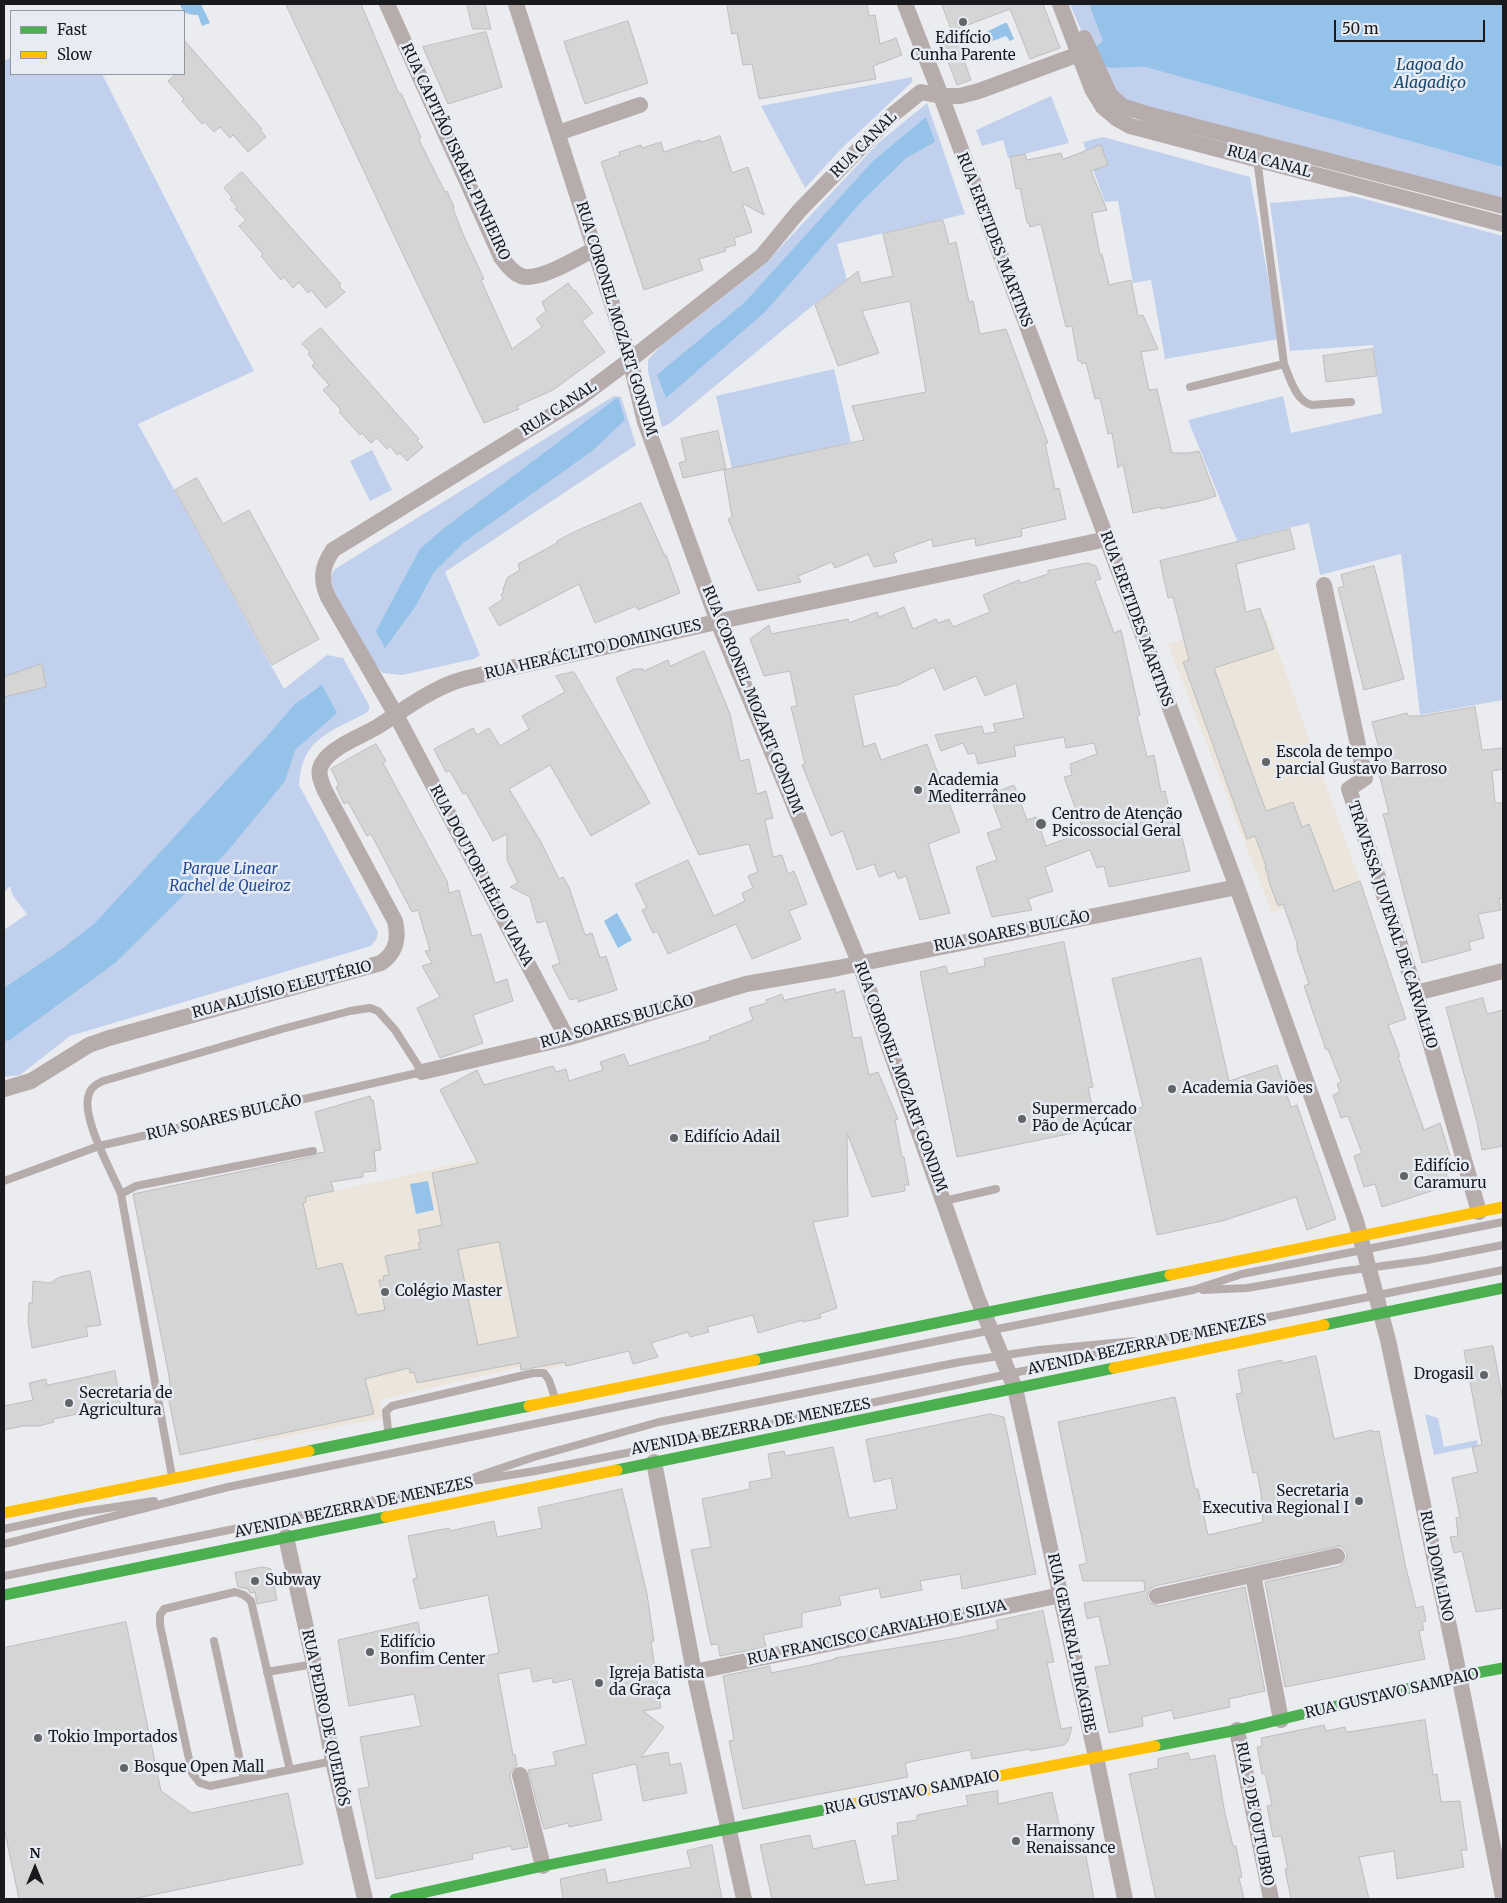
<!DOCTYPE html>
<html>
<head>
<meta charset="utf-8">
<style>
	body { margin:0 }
	#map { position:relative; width:1507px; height:1903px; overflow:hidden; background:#eaecf0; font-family:Merriweather,serif }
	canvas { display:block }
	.frame { position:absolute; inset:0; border:5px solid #181a1d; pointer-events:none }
	.legend { position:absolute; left:10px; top:10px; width:175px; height:65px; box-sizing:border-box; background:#e6ebf4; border:1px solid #94979e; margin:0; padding:6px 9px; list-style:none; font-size:15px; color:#181a1d }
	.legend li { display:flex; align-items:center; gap:10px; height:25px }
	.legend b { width:25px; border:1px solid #94979e }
	.north { position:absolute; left:10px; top:1843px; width:50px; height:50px; -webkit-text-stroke:4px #e6ebf4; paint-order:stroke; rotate:0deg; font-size:14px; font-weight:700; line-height:20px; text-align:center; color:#181a1d }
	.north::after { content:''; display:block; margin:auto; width:18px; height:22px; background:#181a1d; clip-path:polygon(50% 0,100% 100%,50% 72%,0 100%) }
	.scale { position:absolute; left:1334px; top:20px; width:151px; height:22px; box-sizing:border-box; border:2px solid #181a1d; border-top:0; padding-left:6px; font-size:15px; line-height:18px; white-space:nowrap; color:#181a1d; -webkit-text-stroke:4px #e6ebf4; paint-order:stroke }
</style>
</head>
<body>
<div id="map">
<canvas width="1507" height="1903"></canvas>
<div class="frame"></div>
<ul class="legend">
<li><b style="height:6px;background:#4caf50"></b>Fast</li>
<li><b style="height:6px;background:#ffc107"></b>Slow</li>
</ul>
<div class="north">N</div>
<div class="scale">50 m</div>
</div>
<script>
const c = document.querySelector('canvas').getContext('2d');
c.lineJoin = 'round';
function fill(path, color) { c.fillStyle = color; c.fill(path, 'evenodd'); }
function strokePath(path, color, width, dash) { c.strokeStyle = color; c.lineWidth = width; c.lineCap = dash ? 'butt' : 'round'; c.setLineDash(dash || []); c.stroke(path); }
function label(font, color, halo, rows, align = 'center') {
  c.font = font + ' Merriweather,serif'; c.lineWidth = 5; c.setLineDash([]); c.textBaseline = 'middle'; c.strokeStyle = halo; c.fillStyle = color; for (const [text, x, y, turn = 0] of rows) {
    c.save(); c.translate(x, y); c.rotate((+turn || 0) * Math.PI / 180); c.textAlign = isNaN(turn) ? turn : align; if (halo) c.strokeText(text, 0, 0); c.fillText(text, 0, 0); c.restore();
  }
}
const education = new Path2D(`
	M1267,620L1360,881L1272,913L1168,644Z
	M508,1152L567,1365L540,1371L538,1363L379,1400L383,1418L255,1443L209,1220Z`);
const green = new Path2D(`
	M1070,4H1503V206L1122,106L1088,47Z
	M11,57V74H102L216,298L254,371L138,424L284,689L327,655L343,658L369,705V710L366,713C329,733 302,738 299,785L378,932L377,938L371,946L70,1036L20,1075L4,1077V930L27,914L13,896L10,886L4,892V61Z
	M912,77V82L841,149L805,188L761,106Z
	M1051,96L1069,143L1008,158L1003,140L982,146L976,130Z
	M927,103L965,214L837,244L847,280L811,307L669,424L662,427L648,372V360L661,346L764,265L878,143Z
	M1103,137L1250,177L1279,339L1165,359L1151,280L1133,283L1118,201L1105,202L1083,142Z
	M1353,196L1503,236V700L1420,715L1401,554L1320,575L1309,523L1237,541L1188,420L1283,396L1291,433L1382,413L1373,345L1290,351L1270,203Z
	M834,369L851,442L732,469L716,396Z
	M614,396L621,397L636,445L445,572L480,655L474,659L402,675L383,673L372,662L335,596L331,576L335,569Z
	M372,450L392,490L370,501L350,461Z
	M1425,1414L1438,1418L1444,1447L1477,1440L1478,1446L1434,1455Z`);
const water = new Path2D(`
	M180,4H201L210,23L202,26L198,15C189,15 182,13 180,4Z
	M1089,4H1503V167L1146,67C1132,66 1116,70 1103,66L1096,47L1103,41Z
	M1005,23H1007L1014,39L1010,41L1006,36L990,42L986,32Z
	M926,117L935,142L906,158L861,202L765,312L666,398L657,375L745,302L873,161Z
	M618,397L625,420L592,451L463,543L434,572L415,607L385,648L376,631L420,549L443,529Z
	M322,685L337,713L295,750L285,781L226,853L115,963L10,1040L4,1041V988L62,949L95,923L271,732L295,704Z
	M617,913L632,940L618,948L604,921Z
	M428,1181L434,1210L416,1214L410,1184Z`);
const building = new Path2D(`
	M286,4H361L399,94L401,93L421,138L419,140L445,192L447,191L454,207L453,208L462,232L484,279L481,280L512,349L542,327L536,319L546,311L542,302L568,283L574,291L575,290L593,313L582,321L605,352L553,390L517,406L519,409L484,423L400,248Z
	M467,4H485L491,29H473Z
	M727,4H867L869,16L875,15L880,44L896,38L902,55L873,66L876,79L759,99L752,64L743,65L737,33L732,34Z
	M942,4H1043L1060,48L1030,59L1010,9L952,31Z
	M628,21L648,83L585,104L564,42Z
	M486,32L502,87L448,104L423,47Z
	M184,40L262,129L260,130L266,137L248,152L233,135L230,138L220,127L214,132L205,122L202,124L182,101L184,99L168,81L176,74H184Z
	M957,40L971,80L957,85L942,46Z
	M720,136L732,173L748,167L764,215L742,203L752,232L734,238L736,245L725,248L726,251L699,259L703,270L644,290L601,162L620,155L619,152L641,145L642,148L661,142L664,152L700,140L701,142Z
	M1101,145L1108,165L1091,171L1107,210L1092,213L1100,255L1102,254L1109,285L1131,280L1138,316L1143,315L1158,349L1141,352L1149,390L1157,389L1172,453H1189L1199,451L1216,496L1200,501L1161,509V507L1133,513L1123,464L1118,468L1112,433L1108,434L1100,398L1095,399L1086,363L1082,364L1081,361H1078L1072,326L1066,327L1041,224L1030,227L1029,223H1027L1020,188L1016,189L1010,157L1025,154L1027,160L1061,153L1063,159Z
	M242,172L341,284L339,286L345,292L326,308L311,290L308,293L299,282L293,288L284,277L281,280L261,256L263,254L239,226L246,220L235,209L237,207L230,199L232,197L224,188Z
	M943,220L949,244L956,242L969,302L973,301L980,334L1006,329L1048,443H1045L1055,489L1059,488L1066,519L1021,529L1022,536L976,546L975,538L933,547L932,539L893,553L897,562L874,567L868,554L835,568L832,562L798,576L801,582L758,591L728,519L732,517L724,470L864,440L852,406L926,392L910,301L862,311L879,353L838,366L815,305L858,271L861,283L893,276L883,234Z
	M321,328L419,439L417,441L423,447L407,461L400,453L397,455L390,446L387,449L377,438L371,443L362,433L360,435L339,412L341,410L323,390L329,385L312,366L315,363L308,354L310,352L302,344Z
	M1373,349L1377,376L1326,382L1323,356Z
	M718,431L726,469L683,478L679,463L686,461L681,439Z
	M197,478L223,524L249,510L319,639L272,665L175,490Z
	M641,503L665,556L666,555L680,593L638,610L636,606L595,623L579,584L499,626L489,608L503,599L501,594L504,592L503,590L507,578L520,570L518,564L557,543V541L574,532Z
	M1290,529L1295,549L1236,564L1246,612L1260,608L1274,649L1214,668L1266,811L1293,802L1302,827L1309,824L1334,891L1360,881L1406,1019L1388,1025L1400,1056L1398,1057L1424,1130L1440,1123L1451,1159L1442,1161L1450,1185L1382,1207L1375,1184L1364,1187L1354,1156L1362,1153L1348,1116L1341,1118L1333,1095L1340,1092L1337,1084L1341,1082L1328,1049L1326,1050L1304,986L1309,984L1297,949V943L1283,904L1278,906L1268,879H1269L1265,867L1266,866L1255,836L1247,839L1183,662L1189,660L1173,597L1168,598L1160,561Z
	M1088,563L1096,566L1101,579L1095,581L1114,633L1121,630L1140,715L1137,716L1147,757L1154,755L1161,792L1165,791L1173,825L1179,824L1190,871L1109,887L1104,866L1097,868L1090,850L1045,867L1053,891L1028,899L1032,910L992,917L976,867L997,860L987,833L1002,828L990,796L996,794V792L1014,785L1027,820L1036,817L1046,846L1084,832L1064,777L1072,775L1070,764L1097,754L1094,743L1066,748L1064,737L1014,746L1016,756L978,764L975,753L968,754L963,743L941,751L935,735L982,726L984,734L996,732L993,724L1024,718L1016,683L985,696L976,676L944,690L934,667L898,685L853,695L864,747L875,743L881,760L927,744L960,832L928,844L950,913L920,920L906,876L898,879L895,871L879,877L874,864L857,870L843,831L831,836L802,765L805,764L791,707L797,706L790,671L764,676L750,639L769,625L771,634L848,619L849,623L877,612L879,617L904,607L913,629L936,619L938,623L949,619L953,627L990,612L983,595L1019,580L1021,583L1048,574V571Z
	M1374,566L1404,679L1364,690L1338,588L1344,586L1341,575Z
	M704,651L730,714L740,761L749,759L757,794L766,791L773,818L765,820L773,857L782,855L788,874L794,871L807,904L789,911L801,939L752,959L736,924L668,954L657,931L653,933L642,910L647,908L635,884L688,860L714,916L745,901L742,893L753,888L748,876L758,872L749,844L699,855L616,678L634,669H643L644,671L668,660L670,666Z
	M42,664L46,687L4,697V677Z
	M574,672L650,803L591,836L550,765L509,789L541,842L559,879L563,877L569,887L585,935L592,933L600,958L606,956L617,990L578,1002V998L570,1000L552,966L560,963L546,921L537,923L530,897L510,887L518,883L507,860V834L493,841L466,793L463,794L450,771L446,772L434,749L473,728L477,735L489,728L500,746L529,729L522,716L565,692L556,676Z
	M1475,707L1482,750L1503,748V769L1492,771L1495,803H1503V898L1499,899L1501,910L1478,914L1484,938L1469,942L1471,950L1422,963L1383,814L1389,813L1375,758L1381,756L1372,722L1407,713L1408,716H1421Z
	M376,744L386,761L383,763L447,881L449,893L459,890L472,936L481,934L495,983L507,979L513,1001L473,1015L483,1043L440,1058L417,1008L440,997L422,966L432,963L425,951L430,950L418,910L412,912L371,834L367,836L348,802L344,804L336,787L339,785L331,769Z
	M1064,942L1093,1087L1088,1088L1097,1128L957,1157L920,972L946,966L948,974L985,966L984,959Z
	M1201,958L1229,1081L1277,1065L1291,1107L1297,1105L1336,1219L1307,1230L1296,1197L1222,1221L1157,1235L1130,1110L1143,1107L1112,979Z
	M835,989L836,993L844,990L853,1038L861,1037L869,1075L878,1072L898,1119L895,1120L902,1157H904L909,1185H904L905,1191L872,1197L847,1133L848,1216L813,1222L837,1308L820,1314L821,1318L803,1322V1320L758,1333L753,1315L707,1327L709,1332L690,1337L688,1332L651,1343L658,1357L633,1364L629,1351L566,1366L565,1362L521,1370L520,1363L417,1383L414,1372L410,1373L409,1368L365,1379L374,1414L180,1455L168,1396L171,1395L169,1376L133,1194L315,1156L318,1153L325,1152L315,1112L370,1096L371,1100H373L381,1150L374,1151L376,1171L363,1172V1177L331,1182L334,1191L306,1197V1202L303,1203L317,1269L342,1263L357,1315L385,1310L379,1280H384L383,1276L389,1275L385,1256L420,1249L418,1243H421L418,1230L442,1225L432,1173L478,1163L440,1090L477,1070L484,1085L553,1066L556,1072L566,1069L569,1081L603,1070L600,1062L624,1054L629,1066L710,1040L709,1037L753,1020L749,1008L767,1003L766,1000L782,994L784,1000ZM499,1242L518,1337L478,1345L458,1250Z
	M1483,998L1487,1014L1503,1010V1146L1482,1150L1477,1122L1446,1008Z
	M90,1271L101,1325L86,1327L88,1336L32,1348L28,1322L29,1303H32L33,1281L50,1283L60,1277Z
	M1493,1346L1503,1400V1608L1476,1612L1462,1551L1454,1553L1450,1537L1458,1536L1456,1518L1460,1517L1452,1478L1478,1472L1472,1447L1482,1445L1464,1351Z
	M1316,1356L1334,1439L1372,1430L1373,1432L1379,1431L1405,1564L1416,1608L1423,1606L1426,1621L1422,1622L1424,1630L1419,1631L1425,1659L1285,1687L1265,1582L1340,1566L1346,1559L1347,1554L1344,1549L1340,1546L1155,1586L1150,1589L1147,1598L1150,1603L1159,1606L1245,1587L1265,1691L1229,1699L1230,1707L1174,1719L1172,1710L1142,1717L1143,1726L1109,1733L1095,1667L1110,1665L1099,1616L1087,1619L1084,1603L1145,1591L1144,1581H1083L1079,1565L1087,1563L1058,1422L1175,1397L1195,1489H1198L1208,1535L1263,1522L1261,1493L1257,1472L1253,1473L1236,1394L1242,1393L1238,1370L1282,1360V1363Z
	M115,1371L121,1408L98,1413V1410L53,1419L54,1422L39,1426H23L4,1430V1406L33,1400L29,1383L46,1379L47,1385Z
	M990,1414L1004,1417L1036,1574L962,1589L960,1574L920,1581L922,1590L881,1598L879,1588L839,1596L841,1605L802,1613V1627L763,1635L766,1647L720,1656L718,1644L711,1645L691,1550L711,1547L702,1499L750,1489L749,1482L772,1478L768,1454L784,1451L785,1456L833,1447L849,1518L897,1509L891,1478L874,1482L866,1440Z
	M622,1489L647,1594L654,1641L651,1642L661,1708L643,1711L664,1727L641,1757L668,1752L670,1765L681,1763L687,1793L643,1801L636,1764L592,1774L602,1820L569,1827L568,1823L544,1829L528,1770L556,1765L553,1752L586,1744L572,1679L553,1683L552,1678L533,1682L530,1668L498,1674L513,1755L515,1754L517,1766L511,1772L510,1777L528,1847L512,1850L511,1846L472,1854L473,1859L376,1879L358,1789L369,1787L360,1737L421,1726L414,1694L349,1706L338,1640L418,1622L427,1668L499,1653L488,1595L420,1609L413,1579L417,1578L408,1536L449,1528L450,1531L494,1521L497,1537L542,1528L538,1508Z
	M263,1567L271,1569L277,1600L257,1604L255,1592L250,1593L248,1589L238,1587L235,1573Z
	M1043,1611L1054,1662L1047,1663L1061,1729L1072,1727L1068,1741L1064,1745L1030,1751V1749L972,1759L970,1750L905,1763L908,1777L743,1809L729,1741L734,1740L723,1676L770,1666L771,1673L811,1665L835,1659V1658L957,1638L998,1629L996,1621Z
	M126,1622L161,1791L192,1813L288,1793L303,1864L132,1899H19L4,1828V1648Z
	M1425,1720L1433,1775L1437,1774L1441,1802L1460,1801L1467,1850H1461L1464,1867L1397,1879L1394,1851L1359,1857L1369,1899H1291L1285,1869H1288L1281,1836L1273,1837L1267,1806L1272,1805L1265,1773L1262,1774L1257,1747L1262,1746L1261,1738L1324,1725L1326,1731L1345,1727L1346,1732Z
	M1188,1753L1190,1760L1215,1755L1225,1814L1233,1846H1236L1242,1877L1239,1878L1244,1899H1156L1129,1774L1158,1768V1759Z
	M998,1791V1804L1052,1792L1060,1828L1080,1824L1094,1899H772L760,1845L810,1835L813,1849L855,1840L865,1885L898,1880L892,1836L898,1835L897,1823L917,1820V1815L968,1805L966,1796Z
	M712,1845L722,1899H563L560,1879L605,1869L608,1883L691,1867L687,1851Z`);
const lane = new Path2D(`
	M1284,364C1290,378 1296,402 1312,405L1351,402
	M1190,387L1284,364L1257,159
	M4,1181L99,1146L422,1072L395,1030L378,1011L370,1008L350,1011L282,1029L103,1081C97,1084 91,1087 89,1094C80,1116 112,1172 121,1194
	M944,1201L996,1189
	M1203,1290L1247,1288L1338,1272L1427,1260L1503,1245
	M388,1430L386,1411L392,1406L533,1373H544L549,1380L555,1398
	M172,1476L121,1194L136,1186L313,1151
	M475,1477L534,1457L659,1422L960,1362L1039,1350L1135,1341
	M4,1529L82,1512L154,1501
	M4,1544L228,1487L937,1341L1193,1290L1242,1274L1503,1222
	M4,1576L454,1484L535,1471L728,1433L1042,1367L1164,1338L1503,1270
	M214,1641L244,1779
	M267,1672L314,1664
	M290,1770L251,1601L244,1595L235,1592L164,1609L160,1615V1625L192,1773L200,1783L210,1786L333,1761`);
const street = new Path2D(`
	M387,4L501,257C506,264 513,273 521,276C540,282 578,257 595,249
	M516,4L630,360L645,422L718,622L859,962L977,1297L1015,1388L1096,1757L1125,1899
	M905,4L941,96L1237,887L1356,1221L1388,1340L1455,1655L1503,1897
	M1060,4L1092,89L1103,107L1116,118L1130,126L1503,224
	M1084,38L1110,95L1122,106L1147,114L1503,206
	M558,133L640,105
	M1324,585L1365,778L1349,789L1416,993L1479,1212
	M1416,993L1503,971
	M567,1038L396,715L328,597C320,579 322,566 333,550L578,399L630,360L762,256L799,211L833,176L891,116L921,92L941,96H960L979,91L1079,54
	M422,1072L567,1038L746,984L838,968L1237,887
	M4,1089L31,1081L89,1045L109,1038L381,963C397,952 399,938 395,921L325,791C321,781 316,772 323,762C332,747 362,736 377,727C402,711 427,692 454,682C465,678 477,676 488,673L730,619L1107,539
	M654,1462L694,1672L744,1899
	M286,1537L314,1664L333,1761L365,1899
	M1253,1575L1281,1720
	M1157,1596L1337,1556
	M694,1672L1061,1595
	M1237,1730L1271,1899
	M520,1775L543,1866`);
const fast = new Path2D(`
	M1324,1325L1503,1288
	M755,1360L1170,1275
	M309,1451L529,1406
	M617,1470L1114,1368
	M4,1595L386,1517
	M1155,1746L1237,1730L1460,1676L1503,1668
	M395,1899L543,1866L853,1804`);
const slow = new Path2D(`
	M1170,1275L1503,1207
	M1114,1368L1324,1325
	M529,1406L755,1360
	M4,1513L309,1451
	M386,1517L617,1470
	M853,1804L1155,1746`);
const markers = [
	[963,22,5,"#626467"],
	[1266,762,5,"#626467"],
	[918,790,5,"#626467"],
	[1041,824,6,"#626467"],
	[1172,1089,5,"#626467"],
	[1022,1119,5,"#626467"],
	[674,1138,5,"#626467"],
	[1404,1176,5,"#626467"],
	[385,1292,5,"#626467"],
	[1484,1375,5,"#626467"],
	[69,1403,5,"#626467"],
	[1359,1501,5,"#626467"],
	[255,1581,5,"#626467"],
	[370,1652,5,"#626467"],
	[599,1683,5,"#626467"],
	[38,1738,5,"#626467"],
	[124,1768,5,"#626467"],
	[1016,1841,5,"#626467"]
];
const poiNames = [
	["Edifício",963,39,"center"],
	["Cunha Parente",963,56,"center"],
	["Escola de tempo",1276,753],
	["parcial Gustavo Barroso",1276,770],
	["Academia",928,781],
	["Mediterrâneo",928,798],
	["Centro de Atenção",1052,815],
	["Psicossocial Geral",1052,832],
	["Academia Gaviões",1182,1089],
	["Supermercado",1032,1110],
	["Pão de Açúcar",1032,1127],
	["Edifício Adail",684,1138],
	["Edifício",1414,1167],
	["Caramuru",1414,1184],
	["Colégio Master",395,1292],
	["Drogasil",1474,1375,"right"],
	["Secretaria de",79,1394],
	["Agricultura",79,1411],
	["Secretaria",1349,1492,"right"],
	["Executiva Regional I",1349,1509,"right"],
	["Subway",265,1581],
	["Edifício",380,1643],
	["Bonfim Center",380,1660],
	["Igreja Batista",609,1674],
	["da Graça",609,1691],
	["Tokio Importados",48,1738],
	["Bosque Open Mall",134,1768],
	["Harmony",1026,1832],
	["Renaissance",1026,1849]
];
const streetNames = [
	["RUA CANAL",864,145,-45],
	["RUA CAPITÃO ISRAEL PINHEIRO",455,152,65],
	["RUA CANAL",1269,162,15],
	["RUA ERETIDES MARTINS",994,240,69],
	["RUA CORONEL MOZART GONDIM",616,319,73],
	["RUA CANAL",559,409,-33],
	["RUA ERETIDES MARTINS",1136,619,70],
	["RUA HERÁCLITO DOMINGUES",593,650,-13],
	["RUA CORONEL MOZART GONDIM",752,700,68],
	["RUA DOUTOR HÉLIO VIANA",481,876,62],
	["TRAVESSA JUVENAL DE CARVALHO",1392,925,72],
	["RUA SOARES BULCÃO",1012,932,-11],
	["RUA ALUÍSIO ELEUTÉRIO",282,990,-15],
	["RUA SOARES BULCÃO",617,1022,-16],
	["RUA CORONEL MOZART GONDIM",900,1077,70],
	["RUA SOARES BULCÃO",224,1118,-13],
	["AVENIDA BEZERRA DE MENEZES",1147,1345,-12],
	["AVENIDA BEZERRA DE MENEZES",751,1427,-11],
	["AVENIDA BEZERRA DE MENEZES",354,1508,-12],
	["RUA DOM LINO",1436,1566,78],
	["RUA FRANCISCO CARVALHO E SILVA",877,1633,-12],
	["RUA GENERAL PIRAGIBE",1071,1643,78],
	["RUA GUSTAVO SAMPAIO",1392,1694,-13],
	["RUA PEDRO DE QUEIRÓS",325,1718,78],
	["RUA GUSTAVO SAMPAIO",912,1793,-11],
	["RUA 2 DE OUTUBRO",1254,1814,79]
];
const parkNames = [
	["Parque Linear",230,870],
	["Rachel de Queiroz",230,887]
];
const waterNames = [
	["Lagoa do",1430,65],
	["Alagadiço",1430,83]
];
fill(education, '#ebe5dc');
fill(green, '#c1d1ed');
fill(water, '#94c2e8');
fill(building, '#d6d5d6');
strokePath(building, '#bdbdbd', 1);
strokePath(lane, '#b7acac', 8);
strokePath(street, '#b7acac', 16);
strokePath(fast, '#4caf50', 11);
strokePath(slow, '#ffc107', 11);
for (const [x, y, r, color] of markers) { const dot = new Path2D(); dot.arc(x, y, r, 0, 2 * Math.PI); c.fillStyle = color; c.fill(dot); strokePath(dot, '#e6ebf4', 2); }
label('15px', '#181a1d', '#e6ebf4', poiNames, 'left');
label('15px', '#181a1d', '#e6ebf4', streetNames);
label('italic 15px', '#234b95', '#e6ebf4', parkNames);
label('italic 16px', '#17486b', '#e6ebf4', waterNames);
</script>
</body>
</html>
